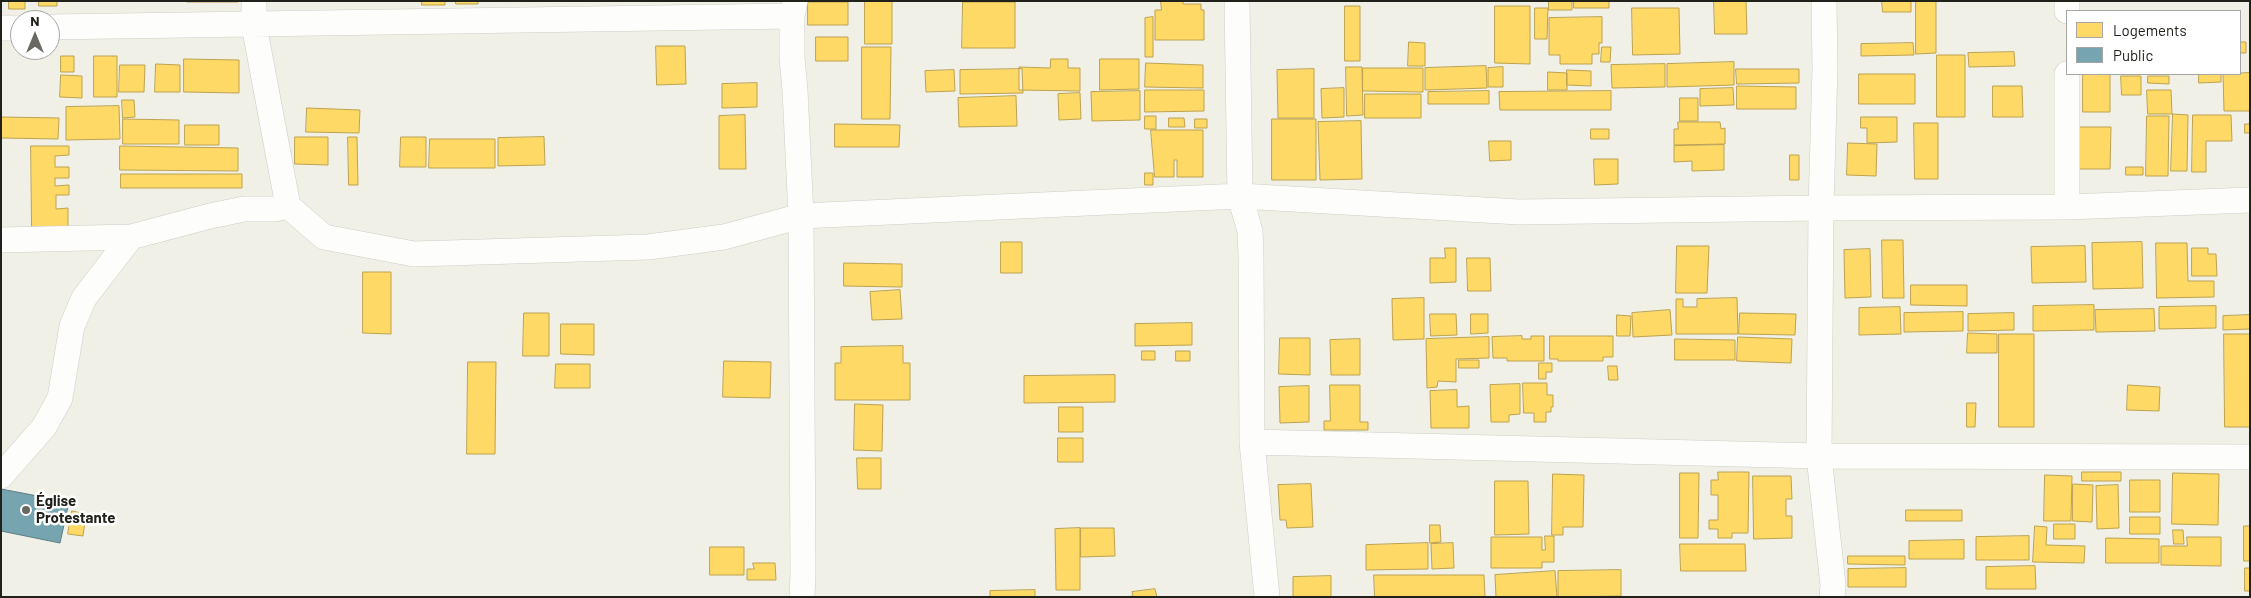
<!DOCTYPE html>
<html>
<head>
<meta charset="utf-8">
<style>
	body { margin:0 }
	#map { position:relative; width:2251px; height:598px; overflow:hidden; background:#f0f0e7; font-family:Barlow,sans-serif }
	canvas { display:block }
	.frame { position:absolute; inset:0; border:2px solid #21211b; pointer-events:none }
	.legend { position:absolute; left:2066px; top:10px; width:175px; height:65px; box-sizing:border-box; background:#fff; border:1px solid #a6a6a4; margin:0; padding:6px 9px; list-style:none; font-size:15px; color:#21211b }
	.legend li { display:flex; align-items:center; gap:10px; height:25px }
	.legend b { width:25px; border:1px solid #a6a6a4 }
	.north { position:absolute; left:10px; top:10px; width:50px; height:50px; box-sizing:border-box; background:#fff; border:1px solid #a6a6a4; border-radius:50%; rotate:0deg; font-size:14px; font-weight:700; line-height:20px; text-align:center; color:#21211b }
	.north::after { content:''; display:block; margin:auto; width:18px; height:22px; background:#696962; clip-path:polygon(50% 0,100% 100%,50% 72%,0 100%) }
</style>
</head>
<body>
<div id="map">
<canvas width="2251" height="598"></canvas>
<div class="frame"></div>
<ul class="legend">
<li><b style="height:14px;background:#ffd966"></b>Logements</li>
<li><b style="height:14px;background:#76a5af"></b>Public</li>
</ul>
<div class="north">N</div>
</div>
<script>
const c = document.querySelector('canvas').getContext('2d');
c.lineJoin = 'round';
function fill(path, color) { c.fillStyle = color; c.fill(path, 'evenodd'); }
function strokePath(path, color, width, dash) { c.strokeStyle = color; c.lineWidth = width; c.lineCap = dash ? 'butt' : 'round'; c.setLineDash(dash || []); c.stroke(path); }
function label(font, color, halo, rows, align = 'center') {
  c.font = font + ' Barlow,sans-serif'; c.lineWidth = 5; c.setLineDash([]); c.textBaseline = 'middle'; c.strokeStyle = halo; c.fillStyle = color; for (const [text, x, y, turn = 0] of rows) {
    c.save(); c.translate(x, y); c.rotate((+turn || 0) * Math.PI / 180); c.textAlign = isNaN(turn) ? turn : align; if (halo) c.strokeText(text, 0, 0); c.fillText(text, 0, 0); c.restore();
  }
}
const homes = new Path2D(`
	M9,1H25V9H9Z
	M39,1H57V6H39Z
	M187,1H238V2H187Z
	M422,1H445V5H422Z
	M456,1H478V4H456Z
	M865,1H892V44H865Z
	M1161,1H1183V4H1201V10H1204V40H1155V10H1161Z
	M1549,1H1572V10H1549Z
	M1574,1H1609V8H1574Z
	M1714,1H1746L1747,34H1715Z
	M1882,1H1911V12H1883Z
	M1916,1H1936V53L1916,54Z
	M808,2H848V25H808Z
	M963,2H1015V48H962Z
	M1345,6H1360V61H1345Z
	M1495,6H1530V64L1495,63Z
	M1535,8H1548L1547,39H1535Z
	M1632,8H1679L1680,54L1633,55Z
	M1153,17V57H1145V18Z
	M1602,17V43H1599V54H1592V64H1560V55H1549V18Z
	M816,37H848V61H816Z
	M1409,42L1425,43V66H1408Z
	M2240,42H2246V53H2240Z
	M1913,43L1914,55L1861,56V44Z
	M656,46H685L686,84L657,85Z
	M862,47H891L890,119H862Z
	M1602,47H1611L1610,62H1601Z
	M2014,52L2015,66L1969,67L1968,53Z
	M1937,55H1965V117H1937Z
	M61,56H74V72H61Z
	M94,56H117V97H94Z
	M184,59L239,60V93L184,92Z
	M1051,59H1068V68H1080V91L1019,90V67L1050,68Z
	M1100,59H1139V89L1100,90Z
	M1734,62V85L1667,87V64Z
	M1146,63L1203,65V88L1145,87Z
	M156,64L180,65V92H155Z
	M1665,64V87L1612,88L1611,65Z
	M120,65H145L144,92H119Z
	M1486,66L1487,88L1425,90V68Z
	M1346,67H1362L1363,115L1347,116Z
	M1503,67V87H1488V68Z
	M1363,68H1423V92L1363,91Z
	M1022,69L1023,93L960,94V70Z
	M1314,69V118H1278L1277,70Z
	M1736,69H1799V83L1737,84Z
	M954,70L955,91L926,92L925,71Z
	M1567,70L1591,71V86L1567,85Z
	M1548,72L1567,73V90H1548Z
	M2250,73V111H2224L2223,74Z
	M1859,74H1915V104H1859Z
	M2083,74H2110V112H2083Z
	M2199,74H2221V82L2199,83Z
	M61,75L82,76V98L60,97Z
	M2121,76H2141V95H2122Z
	M2148,76H2169V84L2148,83Z
	M757,83V107L722,108V84Z
	M1737,86L1796,87V109H1737Z
	M1993,86H2022L2023,117H1993Z
	M1344,88V117L1322,118L1321,89Z
	M1733,88L1734,105L1700,106V89Z
	M1145,90H1204V111L1145,112Z
	M2147,90H2171L2172,114H2148Z
	M1140,91V120L1092,121L1091,92Z
	M1489,91V104H1428V92Z
	M1611,91V110H1500L1499,92Z
	M1080,93L1081,119L1059,120L1058,94Z
	M1365,94H1421V118H1365Z
	M1016,96L1017,126L959,127L958,98Z
	M1680,98H1698V121H1680Z
	M122,100H134L135,117L123,118Z
	M119,106L120,139L66,140V107Z
	M307,108L360,110L359,133L306,132Z
	M2173,114L2188,115L2187,171H2171Z
	M745,115L746,169H719V116Z
	M2193,115H2231L2232,141H2206V172H2192Z
	M1145,116H1156V129H1145Z
	M2147,116H2169L2168,176H2146Z
	M1,117L59,118L58,139L1,138Z
	M1861,117H1897V142L1867,143V128H1861Z
	M1169,118H1184L1185,127H1169Z
	M123,119L179,120V144H123Z
	M1195,119H1207V128H1195Z
	M1272,119H1316V180H1272Z
	M1361,121L1362,179L1320,180L1318,122Z
	M1678,122H1720L1721,129L1725,128V144L1674,145V129H1678Z
	M1914,123H1938V179H1915Z
	M835,124L900,125L899,147H835Z
	M2245,124H2250V133H2245Z
	M185,125H219V145H185Z
	M2080,127H2111L2110,169H2079Z
	M1591,129H1609V139H1591Z
	M1151,130H1203V177H1177V160H1174V177H1155Z
	M295,137H328V165L295,164Z
	M348,137H357L358,185H349Z
	M401,137H426V167H400Z
	M544,137L545,165L498,166V138Z
	M430,139H495V168H429Z
	M1489,141H1511V160L1490,161Z
	M1848,143L1877,144L1876,176L1847,175Z
	M1724,145V170L1692,171V161L1674,162V146Z
	M31,146H69V155L55,156V167H69V178H55V186L69,185V195H56V209L68,208V227L32,228Z
	M120,146L238,148V171L120,170Z
	M1790,155H1799V180H1790Z
	M1594,159H1618V184L1595,185Z
	M2126,167H2143V175H2126Z
	M1145,173H1153V185H1145Z
	M121,174H242V188H121Z
	M1882,240H1903L1904,298H1883Z
	M1001,242H1022V273H1001Z
	M2142,242L2143,288L2093,289L2092,243Z
	M2156,243H2187L2188,281H2214V297L2157,298Z
	M1677,246H1709L1707,293H1676Z
	M2085,246L2086,282L2032,283L2031,247Z
	M1445,248H1456V282L1430,283V258H1445Z
	M2192,248H2208V254H2216L2217,276H2192Z
	M1870,249L1871,297L1845,298L1844,250Z
	M1467,258H1490L1491,291H1468Z
	M844,263L902,264V287L844,286Z
	M363,272H391V334L363,333Z
	M1911,285H1967V306L1911,305Z
	M900,290L902,319L872,320L870,292Z
	M1424,298V339L1393,340L1392,299Z
	M1737,298L1738,334H1676V299H1683V307H1697V299Z
	M2094,305V330L2033,331V306Z
	M2216,306V328L2159,329V307Z
	M1900,307L1901,334L1859,335V308Z
	M2154,309L2155,331L2096,332L2095,310Z
	M1670,310L1672,335L1633,337L1632,313Z
	M1963,312V331L1904,332V313Z
	M524,313H549V356H523Z
	M1740,313L1796,314L1795,335L1739,334Z
	M2014,313V330L1968,331V314Z
	M1430,314H1456L1457,335L1431,336Z
	M1471,314H1488V333L1471,334Z
	M1617,315L1631,316L1630,336H1617Z
	M2250,315V329L2223,330V316Z
	M1192,323V345L1135,346V324Z
	M561,324H594V355L561,354Z
	M1968,333L1997,334V353H1967Z
	M1999,334H2034V427H1999Z
	M2224,334H2250V427H2225Z
	M1522,336V339H1531V336H1544V361H1507V358H1493L1492,337Z
	M1550,336H1613V357H1603V361H1558V359H1550Z
	M1489,337V358L1456,359V382L1438,381L1437,387L1427,388L1426,339Z
	M1738,337L1792,339L1791,363L1737,361Z
	M1280,338H1310V375L1279,374Z
	M1360,339V375H1331L1330,340Z
	M1675,339L1735,340V360H1675Z
	M903,346V363H910V400H835V363H841V347Z
	M1142,351H1155V360H1142Z
	M1176,351H1190V361H1176Z
	M1459,360H1479V368H1459Z
	M724,361L771,362L770,398L723,397Z
	M468,362H496L495,454H467Z
	M1539,363H1552V372H1546V379H1539Z
	M556,364H590V388H555Z
	M1608,366H1617L1618,380H1609Z
	M1115,375V402L1024,403V376Z
	M1523,383H1547V395H1553V407H1551V412H1546V422H1534V413H1524Z
	M1520,384V414L1509,415V422H1491L1490,385Z
	M1330,385H1360V422H1368V430H1324V421H1330Z
	M2128,385L2160,387L2159,411L2127,410Z
	M1309,386V422L1280,423L1279,387Z
	M1457,390V407L1469,406V428H1431L1430,391Z
	M1967,403H1976L1975,427H1967Z
	M855,404L883,405L882,451L854,450Z
	M1059,407H1083V432H1059Z
	M1058,438H1083V462H1058Z
	M857,458H881V489H858Z
	M1718,472H1749L1748,533H1732V538H1718V529H1709V520H1718V495H1711V480H1718Z
	M2082,472H2121V481H2082Z
	M1680,473H1699L1698,538H1680Z
	M2173,473L2219,474L2218,525L2172,524Z
	M1553,474L1584,475L1583,527H1563V535H1552Z
	M2045,475L2072,476L2071,521H2044Z
	M1753,476H1791L1792,499H1786V516H1792V538L1754,539Z
	M2130,480H2160V512H2130Z
	M1495,481H1528L1529,534L1495,535Z
	M1311,484L1313,527L1287,528L1286,520H1280L1278,485Z
	M2073,484L2093,485L2092,522L2073,521Z
	M2118,485L2119,528L2097,529L2096,486Z
	M1906,510H1962V521H1906Z
	M72,511L86,514L83,536L68,534Z
	M2130,517H2160V534H2130Z
	M2054,524H2075V539H2054Z
	M1430,525H1440L1441,542L1430,543Z
	M2035,526L2047,527L2046,545L2085,546L2084,563L2033,562Z
	M2244,526H2250V561H2244Z
	M1080,528V590H1056L1055,529Z
	M1081,528H1114L1115,556L1081,557Z
	M2173,530H2183L2184,544H2174Z
	M1545,536H1554V562H1542V568H1491V537H1542V550H1545Z
	M2029,536V560H1976V537Z
	M2187,537H2221V566L2161,565V546H2187Z
	M2106,538L2159,539V563H2106Z
	M1964,540V559H1909V541Z
	M1428,543V569L1366,570V545Z
	M1453,543L1454,568L1432,569L1431,544Z
	M1680,544H1745L1746,571H1681Z
	M710,547H744V575H710Z
	M1848,556H1905V565L1848,564Z
	M753,563H775L776,580H747V569H754Z
	M2035,566L2036,589H1986V567Z
	M1906,568V587H1848V569Z
	M2245,568H2250V591H2245Z
	M1621,570V596L1558,597V571Z
	M1555,571L1557,597H1496L1495,575Z
	M1374,575H1484L1485,597H1375Z
	M1331,576V597H1293V577Z
	M1155,589L1157,597H1124L1133,596L1132,592Z
	M1035,590V597H990V591Z`);
const public = new Path2D(`
	M1,489L69,502L60,543L1,531Z`);
const street = new Path2D(`
	M254,1V25L288,206L324,237L414,254L648,247L724,237L801,216L1240,196L1519,212L1821,208L2067,207L2250,200
	M795,1L792,16V58L795,90L801,216L803,573L802,597
	M1237,1L1240,196L1250,231L1251,256L1252,442L1267,597
	M1824,1L1825,67L1821,208L1819,456L1833,585L1832,597
	M2067,1V11
	M50,27L792,16
	M1,28H20
	M2067,74V207
	M1,240L131,237
	M1252,442L1819,456L2250,457
	M1,476L44,427L60,398L72,326L84,298L131,237L210,216L244,209H274L288,206`);
const markers = [
	[26,510,5,"#696962"]
];
const poiNames = [
	["Église",36,501],
	["Protestante",36,518]
];
fill(homes, '#ffd966');
strokePath(homes, '#bca250', 1);
fill(public, '#76a5af');
strokePath(public, '#5c7d83', 1);
strokePath(street, '#cdcdc6', 26);
strokePath(street, '#fdfdfb', 25);
for (const [x, y, r, color] of markers) { const dot = new Path2D(); dot.arc(x, y, r, 0, 2 * Math.PI); c.fillStyle = color; c.fill(dot); strokePath(dot, '#fff', 2); }
label('bold 15px', '#21211b', '#fff', poiNames, 'left');
</script>
</body>
</html>
